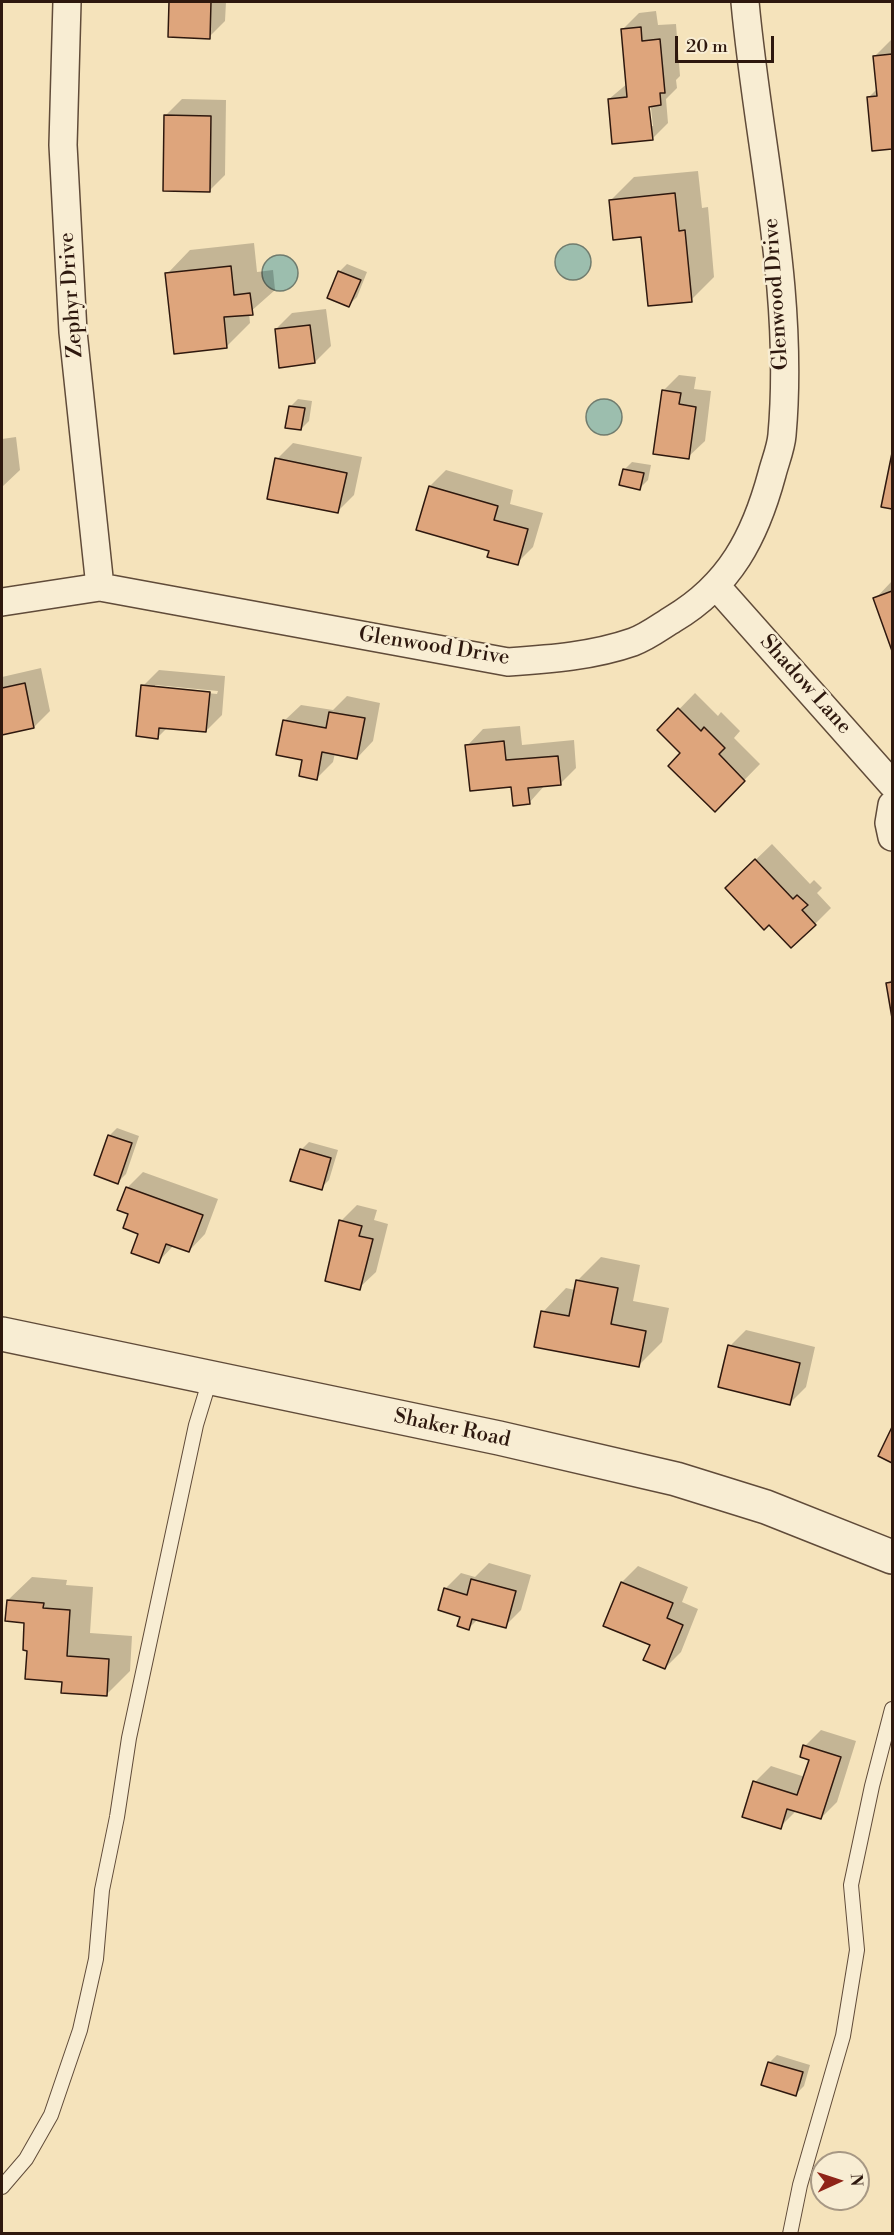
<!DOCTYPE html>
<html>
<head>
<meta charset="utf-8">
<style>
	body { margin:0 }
	#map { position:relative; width:894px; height:2235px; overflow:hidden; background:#f5e3bb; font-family:"Libre Bodoni",serif }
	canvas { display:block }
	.frame { position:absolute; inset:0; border:3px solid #2e180e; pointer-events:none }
	.north { position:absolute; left:810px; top:2151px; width:60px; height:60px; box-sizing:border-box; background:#f8edd3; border:2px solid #a79884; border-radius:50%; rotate:87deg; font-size:16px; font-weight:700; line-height:24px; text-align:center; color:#2e180e }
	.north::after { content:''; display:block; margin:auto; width:21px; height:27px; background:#8f2418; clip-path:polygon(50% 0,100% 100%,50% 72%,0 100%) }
	.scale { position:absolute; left:675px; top:36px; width:99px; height:27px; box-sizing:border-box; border:3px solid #2e180e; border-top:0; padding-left:8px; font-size:18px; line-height:21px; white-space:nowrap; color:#2e180e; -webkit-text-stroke:4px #f8edd3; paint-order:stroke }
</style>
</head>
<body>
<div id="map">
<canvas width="894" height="2235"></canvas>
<div class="frame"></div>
<div class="north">N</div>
<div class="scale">20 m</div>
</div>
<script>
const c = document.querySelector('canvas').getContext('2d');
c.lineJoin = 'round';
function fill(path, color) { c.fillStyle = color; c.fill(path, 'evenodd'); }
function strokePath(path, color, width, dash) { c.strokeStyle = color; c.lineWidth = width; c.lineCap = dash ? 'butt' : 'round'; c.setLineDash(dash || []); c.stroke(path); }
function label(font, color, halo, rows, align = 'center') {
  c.font = font + ' "Libre Bodoni",serif'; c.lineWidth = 5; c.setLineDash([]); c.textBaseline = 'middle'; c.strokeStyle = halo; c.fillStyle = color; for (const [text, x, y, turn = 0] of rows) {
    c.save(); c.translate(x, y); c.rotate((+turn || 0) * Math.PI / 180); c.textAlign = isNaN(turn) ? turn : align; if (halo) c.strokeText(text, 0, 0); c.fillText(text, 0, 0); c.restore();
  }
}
const water = new Path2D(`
	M555 262a18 18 0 1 1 36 0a18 18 0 1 1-36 0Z
	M262 273a18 18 0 1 1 36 0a18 18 0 1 1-36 0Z
	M586 417a18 18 0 1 1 36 0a18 18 0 1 1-36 0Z`);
const shadow = new Path2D(`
	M171,2H226L225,21L209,37L170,36Z
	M656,11L658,25L676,24L680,76L676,80L677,88L666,99L668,123L652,139L609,99L628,83L623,29L639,13ZM647,99H650L653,126H650Z
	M891,40L892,147L874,149L869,97L877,89L875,56Z
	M182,99L226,100L225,175L209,191L166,115Z
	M698,171L702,208L708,207L714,277L691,300L643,235L610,201L634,177Z
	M254,243L257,272L273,270L275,290L249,313L250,323L227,346L167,274L190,250Z
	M347,264L367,272L357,297L349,305L339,272Z
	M326,309L331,346L315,362L276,329L292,313Z
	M679,375L696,377L694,389L711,391L705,441L688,457L663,391Z
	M298,399L312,401L309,421L301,429L290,407Z
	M16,437L20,470L2,487V439Z
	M293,443L362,457L354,495L338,511L277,459Z
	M892,460V508L883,506Z
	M632,462L651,465L648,480L640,488L624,470Z
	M446,470L513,490L510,504L543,513L533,547L517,563L491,550L430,486Z
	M892,581V646L875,599Z
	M41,668L50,711L34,727L2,734V677Z
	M159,670L225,676L222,715L206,731L168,727L158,737L143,686ZM155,685L218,691L217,694L155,688Z
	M695,693L718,716L721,712L740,731L734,738L760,764L715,810L683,753L659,730Z
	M347,696L380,703L373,741L357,758L335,753L333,762L317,778L303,759L284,721L301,705L333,710Z
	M520,726L522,745L574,740L576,768L560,784L545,785L529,803L467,746L483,729Z
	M772,844L810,884L814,880L822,888L817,893L831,908L815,924L743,872Z
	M892,979V1009L888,983Z
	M117,1128L139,1136L126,1174L118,1182L109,1136Z
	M309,1142L338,1150L329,1180L321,1188L301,1150Z
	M143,1172L218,1199L205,1234L189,1251L174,1245L158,1262L130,1213L127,1188Z
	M357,1205L377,1210L374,1220L388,1224L376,1272L359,1288L341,1221Z
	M601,1257L640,1265L633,1301L669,1308L662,1342L639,1365L543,1312L566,1288L575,1290L577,1281Z
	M746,1330L815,1347L806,1387L790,1403L730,1346Z
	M489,1563L531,1575L521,1610L505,1626L478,1619L469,1628L445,1589L461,1573L475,1577Z
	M638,1566L688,1587L682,1602L698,1609L681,1652L665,1668L652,1644L605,1625L622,1582Z
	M32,1577L67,1580L66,1585L93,1587L90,1633L132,1636L130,1671L106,1695L64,1680L29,1649L26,1621L8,1600Z
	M821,1730L856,1741L837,1802L821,1818L796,1811L780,1827L755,1782L771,1766L805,1777L810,1759L805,1746Z
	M777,2055L810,2065L804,2086L796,2094L769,2063Z`);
const building = new Path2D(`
	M169,2H211L210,39L168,37Z
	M641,27L642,41L660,39L665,93H660L661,105L649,107L653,140L612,144L608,99L627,97L621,29Z
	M892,54V149L872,151L867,97L877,96L873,56Z
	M164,115L211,116L210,192L163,191Z
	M675,193L679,231L685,230L692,302L648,306L641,237L613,240L609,200Z
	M231,266L234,295L250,293L253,315L224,317L227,348L174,354L165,273Z
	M338,271L361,280L349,307L327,298Z
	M310,325L315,363L279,368L275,329Z
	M662,390L681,393L679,404L696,407L689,459L653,454Z
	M289,406L305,408L301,430L285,428Z
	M892,453V509L881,507Z
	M275,458L347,473L338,513L267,499Z
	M623,469L644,473L640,490L619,485Z
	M429,486L498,506L494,520L528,529L518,565L487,557L489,551L416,530Z
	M892,591V651L873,598Z
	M25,683L34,728L2,735V688Z
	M141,685L210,692L206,732L159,728L158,739L136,736Z
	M678,708L701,731L704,727L725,748L719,754L745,781L715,812L668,766L680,753L657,730Z
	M329,712L365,718L357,759L322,752L317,780L299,776L302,760L276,755L283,720L326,728Z
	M504,741L506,760L558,756L561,785L528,788L530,804L513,806L511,787L470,791L465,745Z
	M755,859L793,899L797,895L808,905L802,910L816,925L791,948L769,925L764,930L725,888Z
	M892,982V1018L886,983Z
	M108,1135L132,1143L118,1184L94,1175Z
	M300,1149L331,1158L322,1190L290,1181Z
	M126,1187L203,1215L189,1252L166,1244L159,1263L131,1253L138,1234L123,1228L128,1214L117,1210Z
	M339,1220L362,1226L359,1236L373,1239L360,1290L325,1281Z
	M576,1280L618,1288L611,1324L646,1331L639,1367L534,1347L541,1311L569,1316Z
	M728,1345L800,1363L790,1405L718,1387Z
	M892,1427V1463L878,1456Z
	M471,1579L516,1591L506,1628L472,1619L469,1630L457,1626L460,1617L438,1610L444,1588L467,1595Z
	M621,1582L673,1603L667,1618L683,1625L665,1669L643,1660L650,1645L603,1626Z
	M7,1600L44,1603L43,1608L70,1610L67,1656L109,1659L107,1696L61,1693L62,1682L25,1679L27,1651L23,1650L24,1623L5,1621Z
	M803,1745L841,1757L821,1819L787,1809L781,1829L742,1817L753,1781L797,1795L809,1760L800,1757Z
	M768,2062L803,2072L796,2096L761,2085Z`);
const service = new Path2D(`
	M2,2187L26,2159L51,2115L80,2030L96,1959L102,1890L117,1817L129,1738L196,1425L210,1379
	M790,2234L800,2185L843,2036L857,1950L851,1885L872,1786L892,1709`);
const minor = new Path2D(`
	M67,2L63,145L73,332L100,587
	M717,587L892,784
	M2,602L100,587L508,662C551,659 593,656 633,642C647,637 660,627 673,619C730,585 755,537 772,474C775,462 781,448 782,435C795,289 758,145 745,2
	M892,805L889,823L892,837`);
const tertiary = new Path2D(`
	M2,1334L499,1438L676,1479L766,1507L892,1557`);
const streetNames = [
	["Glenwood Drive",777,294,-94],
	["Zephyr Drive",72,295,-94],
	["Glenwood Drive",434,647,9],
	["Shadow Lane",805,685,48],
	["Shaker Road",452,1429,12]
];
fill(water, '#9cbeae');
strokePath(water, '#707c6e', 1.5);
fill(shadow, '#0003');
fill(building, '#dea57c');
strokePath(building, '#2e180e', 1.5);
strokePath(service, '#604b39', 16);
strokePath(minor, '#604b39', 30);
strokePath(tertiary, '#604b39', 36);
strokePath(service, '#f8edd3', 14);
strokePath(minor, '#f8edd3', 27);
strokePath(tertiary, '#f8edd3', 33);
label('21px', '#2e180e', '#f8edd3', streetNames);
</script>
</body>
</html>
